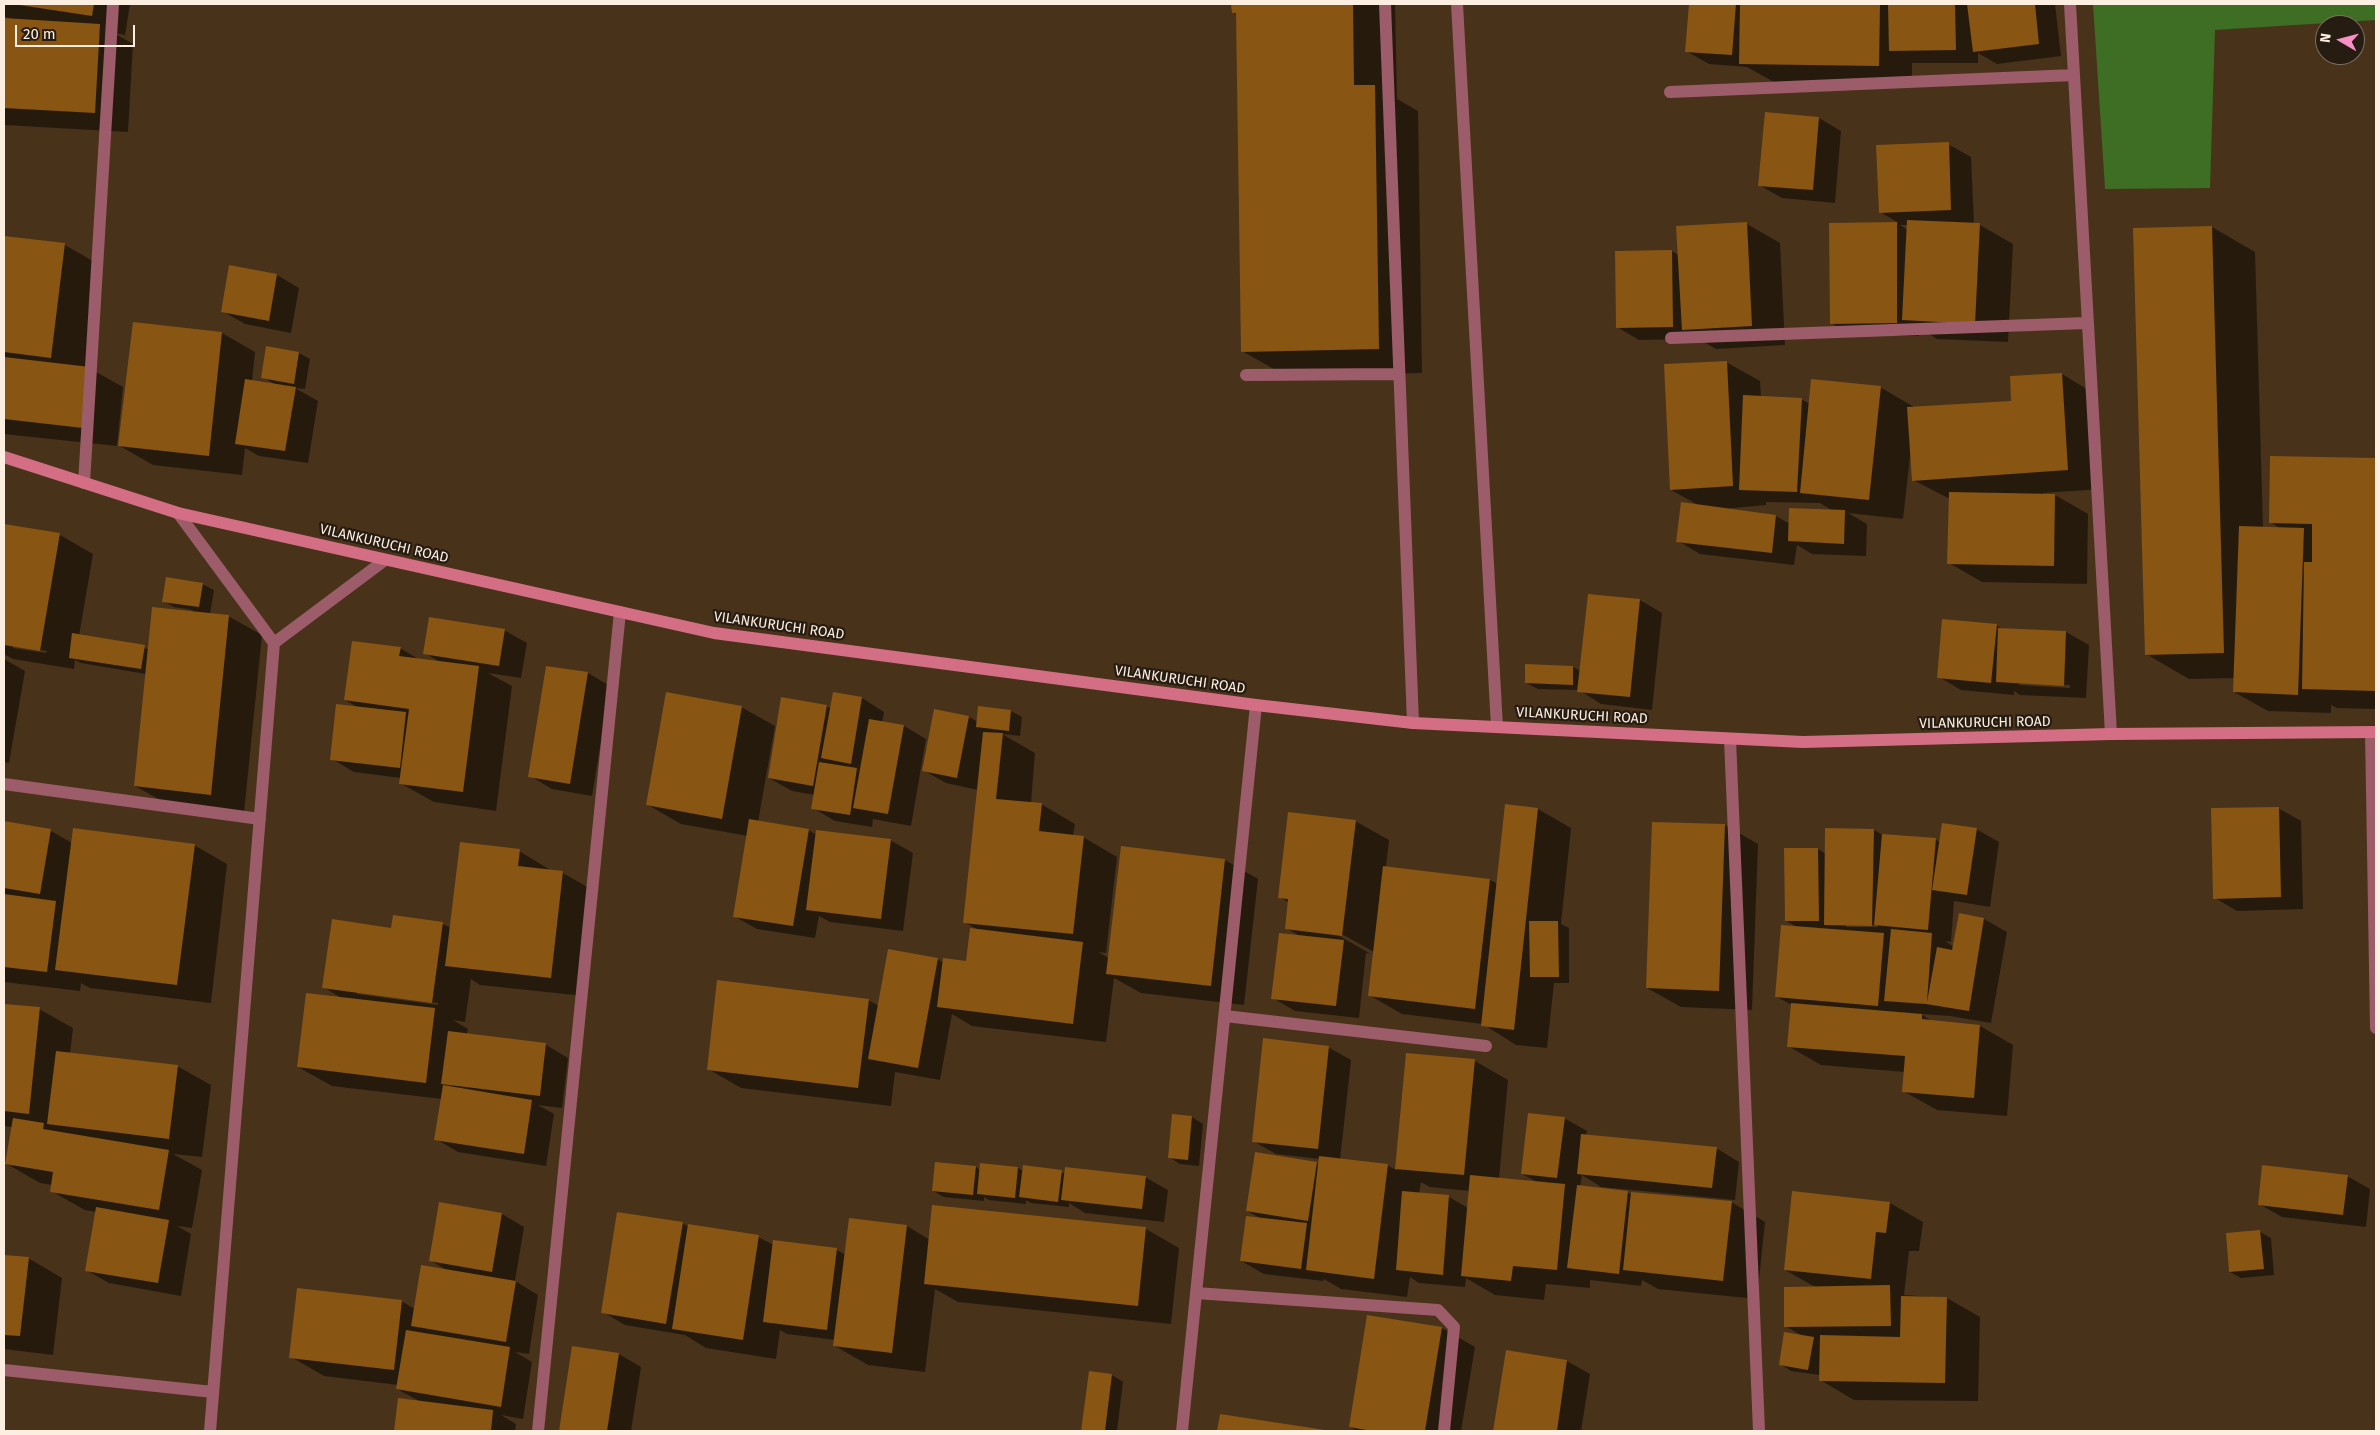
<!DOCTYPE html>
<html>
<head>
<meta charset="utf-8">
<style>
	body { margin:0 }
	#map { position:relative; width:2380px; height:1435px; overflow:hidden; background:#48321a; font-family:"Fira Sans",sans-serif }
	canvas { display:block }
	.frame { position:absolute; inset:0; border:5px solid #fceee0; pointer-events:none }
	.north { position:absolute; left:2315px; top:15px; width:50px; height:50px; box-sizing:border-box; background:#271c12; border:1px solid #7c7064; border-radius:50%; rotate:278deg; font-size:14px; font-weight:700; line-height:20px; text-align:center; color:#fceee0 }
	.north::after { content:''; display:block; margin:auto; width:18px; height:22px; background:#fa8fc6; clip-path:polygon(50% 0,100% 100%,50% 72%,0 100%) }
	.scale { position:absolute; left:15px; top:25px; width:120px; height:22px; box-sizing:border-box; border:2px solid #fceee0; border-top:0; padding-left:6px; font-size:15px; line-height:18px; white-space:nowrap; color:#fceee0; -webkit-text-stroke:4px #271c12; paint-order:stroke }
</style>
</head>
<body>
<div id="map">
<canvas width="2380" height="1435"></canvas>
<div class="frame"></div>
<div class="north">N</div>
<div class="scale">20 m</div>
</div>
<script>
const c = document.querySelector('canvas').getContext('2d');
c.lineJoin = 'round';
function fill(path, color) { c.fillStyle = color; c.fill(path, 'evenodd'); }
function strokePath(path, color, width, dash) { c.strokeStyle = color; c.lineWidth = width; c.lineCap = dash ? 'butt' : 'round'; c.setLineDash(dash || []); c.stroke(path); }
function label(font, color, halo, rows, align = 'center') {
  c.font = font + ' "Fira Sans",sans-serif'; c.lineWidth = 4.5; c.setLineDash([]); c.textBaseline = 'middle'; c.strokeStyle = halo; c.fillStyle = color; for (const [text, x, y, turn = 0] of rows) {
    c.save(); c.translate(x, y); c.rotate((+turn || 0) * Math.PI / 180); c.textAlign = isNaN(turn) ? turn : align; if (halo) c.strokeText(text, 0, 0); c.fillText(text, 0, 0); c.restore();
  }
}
const green = new Path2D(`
	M2093,4H2376V20L2215,30L2210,188L2105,189Z`);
const shadow = new Path2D(`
	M4,4H130L125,35L114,33L133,44L128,132L4,125V20H10V18L4,17Z
	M1233,4H1395L1397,99L1418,111L1422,373L1286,376L1242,351L1237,15L1233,12Z
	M1690,4H2055L2061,56L1997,64L1978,53V63H1912V85L1774,82L1747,67L1709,64L1686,51Z
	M1819,118L1841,131L1835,203L1782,198L1759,185Z
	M1948,144L1971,157L1974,224L1980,225L2013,244L2008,342L1937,339L1919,328V336H1853L1831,323L1830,224L1899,223L1880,212ZM1900,225H1908V230Z
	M1747,224L1780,243L1785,345L1716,349L1695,337V339L1639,340L1617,327L1671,251L1679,255Z
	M2212,227L2255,252L2263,528L2281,529L2270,522L2271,458L2376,460V709L2337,708L2331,705V713L2268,711L2234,692L2235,678L2189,679L2146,654Z
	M4,237L65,245L98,264L89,368L123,387L117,446L4,434Z
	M230,267L277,275L299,288L291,333L245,324L222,311Z
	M222,333L255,352L252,381L276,385L263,377L267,348L299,353L310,359L305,389L295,388L318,401L308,463L259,456L245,448L242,475L153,465L120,446Z
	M1726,362L1760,381L1761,397L1801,399L1810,404L1880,387L1914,407L2013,402L2062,374L2095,394L2101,489L2043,493V495H2055L2088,514L2087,584L1982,582L1949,563L1950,499L1913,480L1911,448L1903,519L1848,513L1867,524L1866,556L1812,554L1797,545L1794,565L1700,554L1678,541L1700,506L1671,490ZM1766,502L1820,503L1833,511L1790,524L1776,516L1723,509L1766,505Z
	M4,525L60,535L93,554L79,636L149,649L192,612L193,610L174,607L163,601L202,584L214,590L210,614L228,616L262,635L244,813L169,805L135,786L146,674L81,663L75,660L74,669L13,659L4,654ZM13,645L47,651L46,653L13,648Z
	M1640,600L1662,613L1652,710L1601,704L1579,690L1538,689L1526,683V665L1573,667L1581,671Z
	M1996,625L2004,630L2066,632L2089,645L2086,698L2020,695L2014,691V695L1961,690L1939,677ZM2019,682L2070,685V688L2019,685Z
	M504,630L527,643L521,678L488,673L512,686L496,811L434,802L400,783L401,778L354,772L332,759L359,708L345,700L400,648L420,660L441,663L425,653Z
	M4,659L25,671L9,763L4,762Z
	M547,667L588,673L610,686L592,796L552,789L530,776Z
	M862,698L884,712L882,723L904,726L926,739L911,826L873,819L872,827L835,821L813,808L815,795L792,791L769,778L826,706L831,709Z
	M741,707L775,726L758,822L808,830L817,835L890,840L913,853L903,931L830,922L819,916L815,938L757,929L734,916L748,836L681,824L648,805Z
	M1011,711L1022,717L1020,736L1002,734L1035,753L1031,803L1041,804L1075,824L1073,836L1083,837L1117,857L1106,953L1098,952L1109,958L1225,860L1258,879L1244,1005L1141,993L1114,978L1106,1042L972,1026L952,1014L940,1080L895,1072L891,1106L741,1088L708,1069L868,1000L879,1006L937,959L944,963L967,962L978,930L964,922L978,790L946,783L923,770L969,717L978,722Z
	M2278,808L2301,821L2303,909L2237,911L2215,898Z
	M1538,809L1571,828L1561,924L1569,928V983H1554L1547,1048L1516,1045L1483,1024L1402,1014L1369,995L1374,952L1338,932L1336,934L1371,954L1366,953L1359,1018L1295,1011L1273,998L1300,936L1286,928L1289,903L1280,897L1355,821L1389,840L1386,867L1490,880L1498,884Z
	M4,823L51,831L72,843L194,845L227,864L211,1003L90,988L81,983L80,991L4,982Z
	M1725,825L1758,844L1752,1010L1681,1007L1647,988Z
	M1827,829L1874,830L1883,835L1935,839L1940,842L1976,829L1999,842L1990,907L1954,901L1951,942L1945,941L1954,947L1960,915L1984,919L2007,932L1991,1023L1950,1016L1921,1014L1933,1022L1980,1026L2013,1045L2007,1116L1937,1110L1903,1091L1905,1072L1821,1065L1788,1046L1792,1005L1777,997L1799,928L1786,921L1818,849L1826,854ZM1846,924L1878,925V927H1846Z
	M519,851L552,871L563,873L596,892L584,996L480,985L471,979L465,1022L453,1020L468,1029L467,1035L546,1045L568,1058L562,1108L538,1105L554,1114L546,1166L458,1152L436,1139L442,1099L332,1086L298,1067L343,999L323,987L392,929L394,916L443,924L451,928ZM357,991L438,1003V1005L357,994Z
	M4,1005L39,1009L73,1028L70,1054L177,1066L211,1085L202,1157L173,1154L202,1170L192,1228L177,1226L191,1234L181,1296L109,1283L86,1270L96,1212L85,1210L51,1191L52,1185L40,1183L7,1164L12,1127L4,1126Z
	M1328,1047L1351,1060L1340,1160L1387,1165L1396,1170L1407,1054L1475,1061L1508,1080L1499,1179L1537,1182L1522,1174L1564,1118L1587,1131L1586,1135L1716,1148L1739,1162L1735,1200L1601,1187L1582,1175L1580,1187L1627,1192L1632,1195L1731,1202L1765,1222L1757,1299L1658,1289L1642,1280L1641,1286L1590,1280V1288L1546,1284L1544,1300L1495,1295L1466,1278L1465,1287L1419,1283L1410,1277L1407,1297L1341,1289L1324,1279L1323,1281L1264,1274L1241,1261L1262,1219L1247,1211L1317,1163L1320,1165V1159L1276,1154L1253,1141ZM1421,1182L1430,1187L1470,1191L1468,1208L1449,1197L1419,1194Z
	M1173,1115L1192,1117L1203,1124L1199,1166L1180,1164L1169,1157Z
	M976,1167L980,1170L1018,1168L1023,1171L1145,1177L1168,1190L1164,1222L1085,1213L1069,1203V1207L1031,1203L1026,1200V1204L989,1200L984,1197V1201L944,1197L933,1191Z
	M2347,1176L2370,1189L2366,1227L2282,1217L2259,1204Z
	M1890,1203L1923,1222L1919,1251H1909L1904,1295L1947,1298L1980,1317L1978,1401L1854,1400L1820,1380V1375L1791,1371L1780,1364L1801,1335L1785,1326L1817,1288L1785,1270Z
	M933,1207L1146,1229L1179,1248L1171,1324L958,1302L935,1289L925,1372L868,1365L835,1346L836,1340L787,1334L780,1330L776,1359L706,1348L685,1335L625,1325L603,1312L682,1223L689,1227L758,1237L774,1245L837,1250L846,1255L907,1226L930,1240Z
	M502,1214L524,1227L515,1281L538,1295L529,1354L515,1352L532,1362L523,1419L501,1415L516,1424L515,1431H395L399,1400L421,1402L397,1389L398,1385L324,1376L291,1357L401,1301L415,1309L448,1271L430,1260Z
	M2260,1232L2271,1238L2274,1275L2241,1278L2230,1272Z
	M4,1256L28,1258L62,1278L53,1355L4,1349Z
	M1442,1328L1475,1347L1461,1431H1358L1350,1427Z
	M573,1347L619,1354L641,1367L631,1431H561Z
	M1507,1352L1567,1361L1590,1374L1581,1431H1495Z
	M1090,1372L1112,1375L1123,1382L1117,1431H1083Z
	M1221,1415L1324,1431H1219Z`);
const building = new Path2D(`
	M13,4H94L92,16Z
	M1231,4H1353L1354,85H1375L1379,349L1241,352L1236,13H1232Z
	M1689,4H1736L1732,55L1685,52Z
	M1740,4H1880L1879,66L1739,64Z
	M1888,4H1955L1956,50L1889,51Z
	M1967,4H2035L2039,44L1973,52Z
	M4,18L100,24L95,113L4,108Z
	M1765,112L1819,117L1813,190L1758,186Z
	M1949,142L1951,210L1879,213L1876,145Z
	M1907,220L1980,223L1975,324L1902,320Z
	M1747,222L1752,326L1682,330L1676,226Z
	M1897,222V323L1830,324L1829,223Z
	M2212,226L2224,653L2145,655L2133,228Z
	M4,236L65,243L51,358L4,352Z
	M1672,250L1673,327L1616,328L1615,251Z
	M229,265L277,274L269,321L221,312Z
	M133,322L222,332L209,456L118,446Z
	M266,346L299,352L294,384L261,378Z
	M4,357L90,367L83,428L4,419Z
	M1727,361L1733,486L1670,490L1664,364Z
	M2062,373L2068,470L1912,481L1907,407L2011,401L2010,376Z
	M245,379L296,387L285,451L235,444Z
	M1811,379L1881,386L1869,500L1800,493Z
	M1743,395L1802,398L1797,492L1739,490Z
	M2270,456L2376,458V691L2302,689L2304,562H2312V524L2269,523Z
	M1949,492L2055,494L2054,566L1947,564Z
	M1681,502L1776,515L1772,553L1676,542Z
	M1789,508L1845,510L1844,544L1788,541Z
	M4,524L60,533L40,651L4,645Z
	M2239,526L2304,528L2298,695L2233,692Z
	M166,577L203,583L199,607L162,602Z
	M1588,594L1640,599L1630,697L1577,692Z
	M152,607L229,615L211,795L134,786Z
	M429,617L505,629L499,666L423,654Z
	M1942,619L1997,624L1991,683L1937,678Z
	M1998,628L2066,631L2064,686L1996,682Z
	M72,633L145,645L141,669L69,658Z
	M352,641L401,647L399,656L479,666L463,792L399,784L409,709L344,700Z
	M1525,664L1573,666V685L1525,683Z
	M546,666L588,672L570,784L528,777Z
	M666,692L742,706L722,819L646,805Z
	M833,692L862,697L851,764L821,758Z
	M781,697L827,705L813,786L768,778Z
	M336,704L406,712L400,768L330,760Z
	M978,706L1011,710L1009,731L976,727Z
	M934,709L969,716L957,778L922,771Z
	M869,719L904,725L888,814L853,808Z
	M983,732L1003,733L996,799L1042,803L1039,831L1084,836L1073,934L963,923Z
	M819,762L857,768L850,815L811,809Z
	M1505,804L1538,808L1514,1030L1481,1026Z
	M2279,807L2281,897L2213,899L2211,808Z
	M1288,812L1356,820L1342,936L1285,929L1288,899L1278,898Z
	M749,819L809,829L793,926L733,917Z
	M4,821L51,829L40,894L4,888Z
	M1652,822L1725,824L1719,991L1646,988Z
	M1942,823L1977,828L1967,895L1932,890Z
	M73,828L195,844L177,985L55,970Z
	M1825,828L1874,829L1872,926L1824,925Z
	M816,830L891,839L881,919L806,910Z
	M1882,834L1936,838L1928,930L1874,925Z
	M460,842L520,849L518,866L563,871L551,978L445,966Z
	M1121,846L1225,859L1211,986L1106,974Z
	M1784,848H1818L1819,921H1785Z
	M1383,866L1490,879L1475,1009L1368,996Z
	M4,894L56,901L47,972L4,967Z
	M1959,913L1984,918L1969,1011L1926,1004L1884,1001L1891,929L1932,933L1927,1002L1937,947L1952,950Z
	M393,915L443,922L432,1003L322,988L332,919L391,928Z
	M1529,921H1558L1559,977H1530Z
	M1781,925L1884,933L1878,1006L1775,997Z
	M970,928L1083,942L1073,1024L937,1007L943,958L966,961Z
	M1279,933L1344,940L1336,1006L1271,999Z
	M888,949L938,958L918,1068L868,1059Z
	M717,980L869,999L858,1088L707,1070Z
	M306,993L435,1008L426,1083L297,1067Z
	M1791,1003L1922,1014V1019L1980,1025L1974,1098L1902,1092L1905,1056L1787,1047Z
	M4,1004L40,1007L29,1114L4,1111Z
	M448,1031L546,1043L540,1096L441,1084Z
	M1263,1038L1329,1046L1318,1149L1252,1142Z
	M56,1051L178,1065L169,1139L47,1124Z
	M1406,1053L1475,1059L1464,1175L1395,1169Z
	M443,1085L532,1100L524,1154L434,1140Z
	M1528,1113L1565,1117L1557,1178L1521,1174Z
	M1172,1114L1192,1116L1188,1160L1168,1158Z
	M13,1118L44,1123L43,1129L169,1150L159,1210L50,1192L53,1172L5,1164Z
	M1581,1134L1717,1147L1712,1188L1577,1174Z
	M1255,1152L1317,1162L1308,1221L1246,1211Z
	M1319,1156L1388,1164L1374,1279L1306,1270Z
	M935,1162L976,1166L973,1195L932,1191Z
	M980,1163L1018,1167L1015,1198L977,1194Z
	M1023,1165L1062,1170L1058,1202L1019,1197Z
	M2262,1165L2348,1175L2343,1215L2258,1205Z
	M1065,1167L1146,1176L1142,1209L1061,1200Z
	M1470,1175L1565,1184L1557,1270L1513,1266L1511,1281L1461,1276Z
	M1577,1185L1628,1191L1619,1274L1567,1268Z
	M1402,1191L1449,1195L1443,1275L1396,1270Z
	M1792,1191L1890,1202L1886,1233L1876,1232L1871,1279L1784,1270Z
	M1631,1192L1732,1201L1723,1281L1623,1270Z
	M439,1202L502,1213L492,1272L429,1261Z
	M932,1205L1146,1227L1138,1306L924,1284Z
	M96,1207L169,1220L158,1283L85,1271Z
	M617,1212L683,1222L666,1324L601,1313Z
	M1246,1216L1307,1223L1301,1269L1240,1261Z
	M849,1218L907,1225L892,1353L833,1346Z
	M688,1224L759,1235L743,1340L672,1329Z
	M2260,1230L2264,1269L2229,1272L2226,1233Z
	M773,1240L837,1248L827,1330L763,1322Z
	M4,1255L29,1257L20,1336L4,1335Z
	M421,1265L516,1281L506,1342L411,1326Z
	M1890,1285L1891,1326L1784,1327V1287Z
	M297,1288L402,1300L394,1370L289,1358Z
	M1901,1296L1947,1297L1945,1383L1819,1381L1820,1335L1900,1337Z
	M1367,1315L1442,1327L1425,1431H1372L1349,1427Z
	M406,1330L510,1347L501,1407L396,1389Z
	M1784,1332L1814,1337L1808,1370L1779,1365Z
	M572,1346L619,1353L607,1431H559Z
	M1506,1350L1567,1360L1557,1431H1493Z
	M1089,1371L1112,1374L1105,1431H1081Z
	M398,1398L493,1410L491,1431H394Z
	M1220,1414L1325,1430V1431H1217Z`);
const service = new Path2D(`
	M1385,4L1413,723
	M1457,4L1497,727
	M1246,375L1398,374`);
const minor = new Path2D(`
	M2070,4L2111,734
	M1670,92L2074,75
	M1671,338L2087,323
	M84,483L113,4
	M178,513L274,643L210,1431
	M274,643L385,560
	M2371,732L2376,1028
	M1730,739L1759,1431
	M4,784L260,819
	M1225,1016L1486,1046
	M1196,1293L1438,1310L1454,1327L1444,1431
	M4,1370L213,1392
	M538,1431L620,612
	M1182,1431L1256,705`);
const secondary = new Path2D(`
	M4,457L178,513L714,633L1256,705L1413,723L1803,742L2111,734L2376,732`);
const streetNames = [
	["VILANKURUCHI ROAD",384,544,13],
	["VILANKURUCHI ROAD",779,626,8],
	["VILANKURUCHI ROAD",1180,680,8],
	["VILANKURUCHI ROAD",1582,716,3],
	["VILANKURUCHI ROAD",1985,723,-1]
];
fill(green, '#3e6d24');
fill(shadow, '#0007');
fill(building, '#885512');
strokePath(service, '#9c5c69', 12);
strokePath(minor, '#9c5c69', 12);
strokePath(secondary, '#d36e84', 12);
label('14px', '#fceee0', '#271c12', streetNames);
</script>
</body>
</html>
